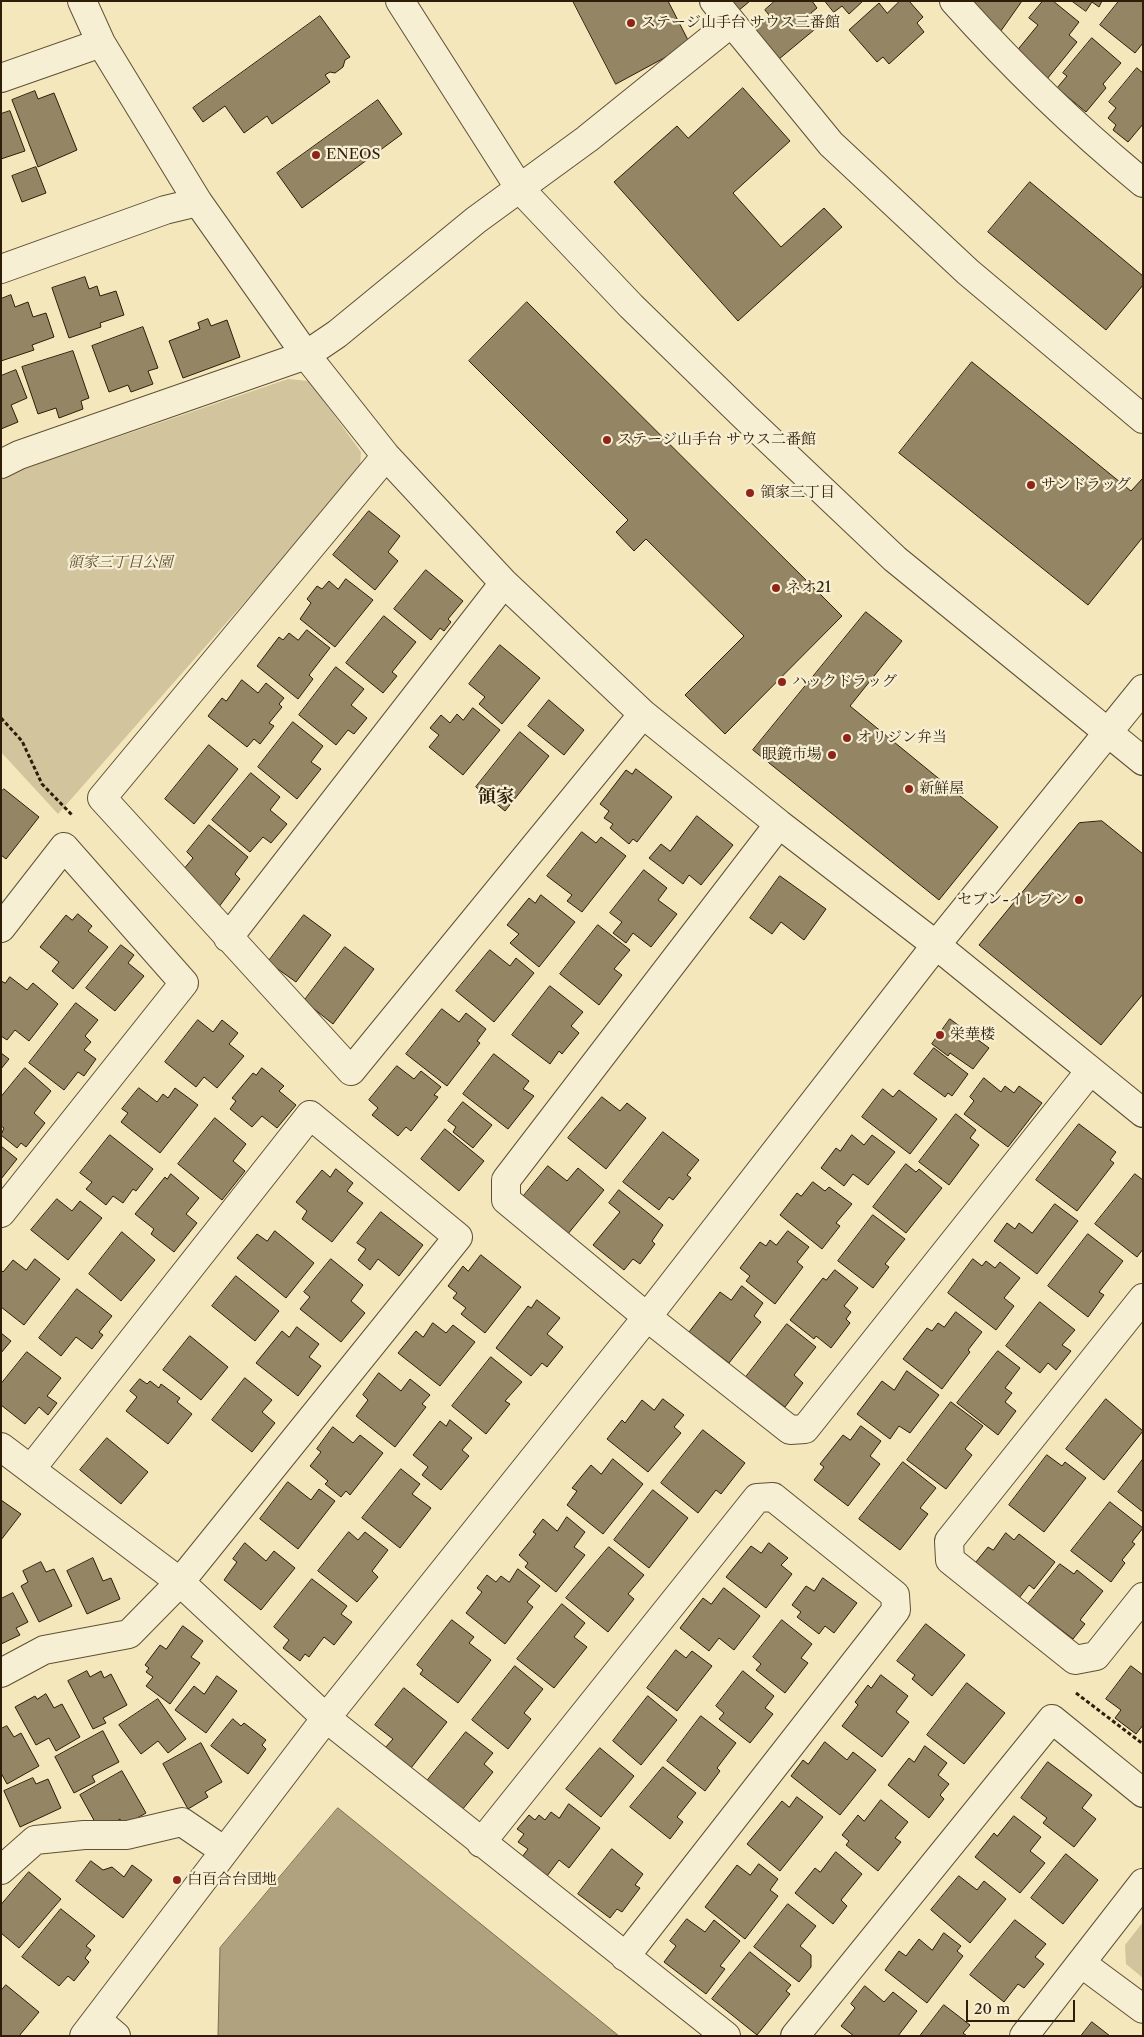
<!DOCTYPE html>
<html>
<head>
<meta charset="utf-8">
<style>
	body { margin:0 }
	#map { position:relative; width:1144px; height:2037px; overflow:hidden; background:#f3e7bb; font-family:"Libre Caslon Text",serif }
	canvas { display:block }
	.frame { position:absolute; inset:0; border:2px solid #2e1d08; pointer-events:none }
	.scale { position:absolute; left:966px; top:2000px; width:109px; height:22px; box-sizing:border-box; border:2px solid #2e1d08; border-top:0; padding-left:6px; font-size:15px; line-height:18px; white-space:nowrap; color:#2e1d08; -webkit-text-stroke:4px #f7efd3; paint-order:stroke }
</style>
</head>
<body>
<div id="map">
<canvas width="1144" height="2037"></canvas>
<div class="frame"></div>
<div class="scale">20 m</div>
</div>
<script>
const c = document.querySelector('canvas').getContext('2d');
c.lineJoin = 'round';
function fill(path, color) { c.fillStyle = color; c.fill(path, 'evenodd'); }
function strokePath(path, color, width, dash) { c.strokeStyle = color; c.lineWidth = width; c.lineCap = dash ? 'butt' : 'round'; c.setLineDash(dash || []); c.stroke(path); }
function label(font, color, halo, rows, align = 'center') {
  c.font = font + ' "Libre Caslon Text","Noto Serif JP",serif'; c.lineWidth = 4.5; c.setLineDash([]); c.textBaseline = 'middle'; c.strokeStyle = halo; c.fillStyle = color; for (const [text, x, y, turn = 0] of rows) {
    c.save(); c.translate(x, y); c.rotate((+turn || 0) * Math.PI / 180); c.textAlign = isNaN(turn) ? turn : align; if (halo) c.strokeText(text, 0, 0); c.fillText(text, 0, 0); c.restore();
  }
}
const green = new Path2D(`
	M288,379L309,381L361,452L360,471L58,814L1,752V480L18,471Z
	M1143,1922V1978L1126,1964L1125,1945Z`);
const water = new Path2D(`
	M338,1808L619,2036H218L220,1948Z`);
const building = new Path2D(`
	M573,1H668L690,44L616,84Z
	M731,1H750L738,11Z
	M775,1H812L817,8L811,13L820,25L779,59L753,27L769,15L765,10Z
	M825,1H863L849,14L842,6L834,12Z
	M900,1H909L923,17L917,23L924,32L889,64L883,57L877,62L849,30L879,3L887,13Z
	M972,1H1022L998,35Z
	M1043,1H1053L1079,22L1069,35L1077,42L1047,79L1015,53L1038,25L1029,18Z
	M1072,1H1102L1099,7L1092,2L1086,11Z
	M1119,1H1143V43L1135,53L1100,25Z
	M320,16L350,57L345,60L343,67L335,73L330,72L325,75L330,82L272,124L267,116L244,133L225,106L203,122L193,108Z
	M1092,38L1121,63L1103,84L1106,88L1086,112L1057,88L1067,76L1063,73Z
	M1137,68L1143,73V124L1128,142L1113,130L1116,125L1108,118L1116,108L1109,102Z
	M743,88L790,141L733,193L781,247L824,208L842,227L738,321L614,182L677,126L688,138Z
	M35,91L38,99L54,93L77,150L38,167L12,100Z
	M378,100L402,134L302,208L277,173Z
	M10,111L25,151L1,159V114Z
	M36,167L46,193L22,202L12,176Z
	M1030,182L1143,276V285L1106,330L988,232Z
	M85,277L89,289L97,286L100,296L116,291L124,315L100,323L101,327L69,338L52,288Z
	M11,295L15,307L28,302L33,317L46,313L54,337L32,345L34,350L1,361V299Z
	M527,302L842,616L725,734L685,695L744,636L646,539L634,551L616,532L628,520L469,361Z
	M208,319L211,326L227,320L240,357L183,378L169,341L200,329L198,323Z
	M143,327L158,368L148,371L153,384L131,392L128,385L109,392L92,346Z
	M73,351L89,398L81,401L83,409L59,418L56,408L38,414L22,367Z
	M972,362L1131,491L1143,478V537L1088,605L899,453Z
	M16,370L27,398L11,405L18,422L1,429V376Z
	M369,511L400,536L388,552L398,561L375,590L333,555Z
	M426,570L463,601L448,619L451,622L444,631L440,628L431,640L394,609Z
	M346,579L373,600L335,647L300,619L311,603L307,599L317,586L322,589L329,581L338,589Z
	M866,612L902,641L850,706L998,827L939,900L753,750Z
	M384,616L416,642L392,672L397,676L383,693L346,663Z
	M307,630L330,648L309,675L313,679L298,699L257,666L279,637L283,640L289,633L298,640Z
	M500,645L540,678L502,724L479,704L485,697L469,684Z
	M336,667L364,689L351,705L367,718L354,734L348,730L336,745L299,715Z
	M242,680L258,693L266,683L284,698L279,704L282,707L269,723L274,726L260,744L254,739L247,747L208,716L222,698L226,701Z
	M549,700L584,730L564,755L528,726Z
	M473,708L500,730L463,775L429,747L439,735L430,728L441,715L450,723L457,714L463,720Z
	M293,722L323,746L311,762L321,769L297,799L258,767Z
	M520,732L549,756L505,811L476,787Z
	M209,745L238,769L194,824L165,799Z
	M636,769L672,797L637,842L633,839L629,844L610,828L613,824L604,818L609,811L600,804L626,770L632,774Z
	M251,773L280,797L270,810L287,824L271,843L263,837L250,852L212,820Z
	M4,789L39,817L6,859L1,855V792Z
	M697,816L733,845L701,885L689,875L683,884L649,858L661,844L670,851Z
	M1102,821L1143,854V994L1101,1045L979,945L1079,823Z
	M209,825L248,857L235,874L240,879L218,908L178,876L193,858L187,852Z
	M582,832L596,843L601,837L626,856L582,912L567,901L572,895L547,876Z
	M644,870L667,888L658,900L677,914L651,947L633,933L626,943L613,933L622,922L610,913Z
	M780,876L826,909L804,940L781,922L772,934L750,918Z
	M541,895L575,922L539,967L510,943L519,934L507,925L529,898L535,903Z
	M78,914L92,926L88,931L108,947L73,989L52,971L59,962L40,947L66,915L72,920Z
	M304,915L331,935L296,982L268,962Z
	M598,925L630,950L614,969L622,975L599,1005L560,974Z
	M121,945L134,955L128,963L144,976L115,1011L86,988Z
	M345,947L374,969L333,1024L304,1001Z
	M490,950L510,966L516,958L534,973L494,1022L456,991Z
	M10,977L27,990L33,983L58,1004L29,1041L15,1030L7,1040L1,1036V981L5,983Z
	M550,986L583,1012L571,1026L579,1033L562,1054L559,1051L550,1064L512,1035Z
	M76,1003L98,1020L85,1036L91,1042L84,1050L96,1059L84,1076L78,1072L64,1090L29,1063Z
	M442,1009L459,1022L466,1013L486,1029L477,1041L480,1043L447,1086L406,1054Z
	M950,1019L989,1048L973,1069L950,1053L948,1056L932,1044Z
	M198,1020L213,1032L222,1020L238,1033L229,1044L244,1056L217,1088L204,1077L196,1087L165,1062Z
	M934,1048L968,1074L952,1096L948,1093L945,1097L914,1074Z
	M1,1053L9,1059L1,1069Z
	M494,1054L529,1081L523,1089L534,1096L508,1129L463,1094Z
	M397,1066L414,1079L421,1071L441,1087L434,1095L438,1097L411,1131L406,1127L398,1136L372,1115L378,1108L369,1100Z
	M25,1068L51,1091L34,1113L45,1123L26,1147L21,1143L17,1148L1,1135L4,1128L1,1126V1097Z
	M262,1068L284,1086L279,1091L296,1105L277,1128L262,1116L252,1127L230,1109L236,1101L232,1098L253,1073L256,1075Z
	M984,1078L1001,1092L1005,1086L1014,1093L1019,1086L1042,1103L1008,1147L964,1114L974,1101L970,1097Z
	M139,1088L157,1102L163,1094L168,1098L175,1088L198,1105L160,1153L121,1122L128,1113L122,1109Z
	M883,1089L893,1097L899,1090L937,1119L910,1154L862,1117Z
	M602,1097L620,1111L627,1103L646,1118L606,1169L568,1138Z
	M463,1102L492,1125L473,1148L453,1132L456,1127L448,1121Z
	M956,1114L976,1130L970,1138L979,1145L949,1185L919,1162Z
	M215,1118L246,1144L233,1161L245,1171L222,1200L178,1164Z
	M1079,1124L1116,1152L1110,1160L1114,1163L1077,1211L1036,1180Z
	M445,1129L484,1161L459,1191L421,1159Z
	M663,1132L699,1160L687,1175L691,1178L673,1200L669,1197L659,1210L623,1182Z
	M110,1135L153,1169L136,1191L133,1189L123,1203L113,1196L106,1205L86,1189L92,1182L80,1173Z
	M852,1135L864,1145L872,1135L895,1152L868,1185L853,1174L844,1186L821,1168L836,1148L840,1151Z
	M1,1146L17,1159L1,1179Z
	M906,1164L916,1172L919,1169L942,1188L906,1233L873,1207Z
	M548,1166L567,1181L578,1168L604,1190L567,1235L522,1198Z
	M336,1169L353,1183L347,1191L363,1203L332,1242L302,1219L307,1211L296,1202L322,1170L330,1177Z
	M171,1174L199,1198L186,1214L197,1223L174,1252L151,1234L154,1229L135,1214L165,1177L167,1179Z
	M1135,1174L1143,1180V1249L1137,1257L1095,1224Z
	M813,1182L825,1191L829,1187L852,1204L836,1223L840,1226L822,1249L780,1215L797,1193L801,1196Z
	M619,1190L663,1225L652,1241L655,1244L640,1264L633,1259L624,1270L593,1245L620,1212L609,1203Z
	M57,1199L72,1211L80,1201L102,1218L68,1260L31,1230Z
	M1055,1204L1078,1221L1037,1274L994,1241L1007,1223L1015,1229L1019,1223L1032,1233Z
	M381,1212L423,1245L399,1276L378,1259L370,1270L358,1260L366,1249L357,1243Z
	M873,1215L905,1239L885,1264L889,1267L873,1288L838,1261Z
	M275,1231L314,1263L286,1298L237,1258L257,1234L267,1241Z
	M788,1231L809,1247L797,1262L803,1267L775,1304L746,1281L750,1276L740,1268L760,1242L766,1246L770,1240L776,1245Z
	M122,1232L155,1260L121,1301L89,1274Z
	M1088,1234L1123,1261L1099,1292L1104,1295L1088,1317L1048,1286Z
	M481,1255L521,1287L485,1333L461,1314L466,1308L453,1298L457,1293L448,1286L463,1266L468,1271Z
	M35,1259L60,1279L24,1325L1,1307V1270L3,1272L13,1260L26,1270Z
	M331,1259L363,1285L351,1301L365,1313L341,1342L300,1309L310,1297L304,1292Z
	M973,1259L982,1266L986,1261L995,1268L1000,1262L1020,1278L1004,1298L1014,1306L996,1330L948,1293Z
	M835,1270L858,1288L844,1306L851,1312L846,1319L850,1323L831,1348L816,1336L814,1339L790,1320L823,1278L826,1280Z
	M236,1276L279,1311L255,1341L212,1306Z
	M742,1286L763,1303L754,1316L761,1322L729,1363L689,1332L720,1292L731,1300Z
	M77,1289L112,1316L99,1332L103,1335L92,1349L76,1337L61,1356L39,1338Z
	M537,1300L560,1318L547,1334L563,1347L547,1367L542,1363L531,1376L496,1348L528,1306L531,1308Z
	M1040,1302L1075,1330L1062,1345L1071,1351L1056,1370L1048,1363L1040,1373L1006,1346Z
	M956,1312L982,1332L968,1350L970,1352L942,1389L903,1359L927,1328L932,1331L938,1323L944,1327Z
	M433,1323L446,1333L453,1325L475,1342L440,1386L398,1353L416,1331L423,1337Z
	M787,1324L816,1347L794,1375L803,1383L785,1407L746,1377Z
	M297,1327L319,1344L309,1357L321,1366L298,1396L256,1363L282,1331L289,1337Z
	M1,1333L11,1341L1,1353Z
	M190,1336L228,1367L201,1400L163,1370Z
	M998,1351L1020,1368L1005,1388L1012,1393L1005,1402L1016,1411L998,1435L957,1403Z
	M27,1352L61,1378L47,1396L57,1403L48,1415L39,1407L25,1424L1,1405V1384Z
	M491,1357L522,1382L505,1401L510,1404L486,1434L452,1406Z
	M907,1371L939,1395L910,1433L899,1426L890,1439L857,1414L882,1381L894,1390Z
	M379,1373L401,1391L410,1379L430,1395L422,1404L426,1407L395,1447L356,1416L368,1400L363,1395Z
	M245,1378L272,1400L262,1412L275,1423L252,1452L212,1420Z
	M140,1379L147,1384L150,1381L159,1388L161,1384L180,1398L177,1402L192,1414L168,1444L126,1411L137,1397L130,1391Z
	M663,1399L684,1415L674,1427L681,1433L648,1472L607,1439L622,1420L625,1423L642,1400L654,1410Z
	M1106,1399L1143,1431L1104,1480L1066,1449Z
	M951,1402L983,1426L965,1449L972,1455L946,1489L907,1460Z
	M450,1420L472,1438L462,1450L469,1456L441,1490L422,1475L428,1467L413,1455L440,1421L446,1426Z
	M861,1426L881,1441L870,1456L880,1464L848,1506L814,1480L824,1467L820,1464L843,1435L850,1440Z
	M333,1427L353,1443L360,1435L383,1453L350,1495L346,1491L341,1497L325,1484L328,1481L310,1466L321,1452L317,1449Z
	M703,1430L745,1463L721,1494L716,1490L698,1513L661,1483Z
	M107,1438L148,1472L121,1504L80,1470Z
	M1047,1455L1062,1466L1065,1462L1086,1478L1044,1532L1009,1505Z
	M613,1459L643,1484L603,1534L567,1505L577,1491L572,1488L591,1465L601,1474Z
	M1143,1459V1512L1118,1492Z
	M903,1462L936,1488L920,1508L928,1514L900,1550L859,1519Z
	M401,1469L420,1484L412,1494L431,1508L400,1548L362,1518Z
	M288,1482L311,1500L319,1489L335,1501L298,1549L260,1519Z
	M653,1490L688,1518L649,1568L614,1540Z
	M1,1500L21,1514L1,1540Z
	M1110,1502L1143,1528L1132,1542L1135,1544L1122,1560L1125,1563L1111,1582L1071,1551Z
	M567,1517L585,1532L574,1547L585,1555L556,1592L525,1567L528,1563L519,1555L536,1534L533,1532L543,1519L557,1531Z
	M349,1532L358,1540L365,1532L388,1550L372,1571L378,1577L357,1602L318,1571Z
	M1006,1533L1014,1540L1019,1534L1055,1562L1034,1589L1029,1585L1016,1602L972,1567L988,1547L993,1550Z
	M245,1543L266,1561L274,1551L295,1568L261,1610L224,1580L237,1562L233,1559Z
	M769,1543L788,1558L781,1565L792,1574L766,1608L726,1577L751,1546L761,1553Z
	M609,1547L644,1575L628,1594L634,1599L608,1632L566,1598Z
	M93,1558L103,1581L111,1578L120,1599L87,1614L67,1571Z
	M41,1562L46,1572L54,1569L72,1606L39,1622L21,1586L28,1582L23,1571Z
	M1060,1564L1074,1574L1077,1570L1103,1591L1080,1620L1085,1624L1073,1639L1028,1604Z
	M518,1569L540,1586L527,1602L533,1607L505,1644L466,1613L482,1592L477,1588L487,1575L496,1582L501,1576L509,1582Z
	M823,1578L857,1603L834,1633L825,1626L819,1634L797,1617L801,1612L792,1605L806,1586L814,1591Z
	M312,1579L347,1606L341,1614L352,1622L334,1645L324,1637L309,1657L305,1654L300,1661L283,1648L289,1640L274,1627Z
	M724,1588L760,1616L734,1650L719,1638L709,1651L680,1628L703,1598L711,1604Z
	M13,1593L28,1622L16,1628L20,1635L1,1644V1599Z
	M562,1604L585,1623L574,1637L587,1647L554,1688L517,1659Z
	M452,1620L474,1637L469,1643L491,1660L458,1703L420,1674L423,1670L417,1665Z
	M782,1620L812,1644L801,1658L808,1663L785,1693L756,1670L761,1664L753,1657Z
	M926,1624L965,1655L932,1696L912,1679L915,1675L897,1661Z
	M183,1626L203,1641L191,1657L200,1663L170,1704L146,1686L153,1677L146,1672L149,1668L145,1665L160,1645L166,1649Z
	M676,1650L686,1658L692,1651L712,1666L677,1711L647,1688Z
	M515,1666L543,1689L524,1713L531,1719L508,1749L472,1720Z
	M1131,1666L1143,1675V1725L1136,1734L1115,1718L1121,1710L1106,1699Z
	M87,1671L90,1677L101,1671L104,1678L111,1674L127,1705L103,1718L106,1723L93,1729L68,1681Z
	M743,1671L774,1696L765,1708L773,1714L750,1743L719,1719L724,1713L716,1706Z
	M881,1675L908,1696L896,1712L909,1722L882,1757L842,1726L858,1705L855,1702L868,1685L871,1688Z
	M217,1676L237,1691L206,1733L175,1710L194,1686L204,1694Z
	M967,1683L1005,1713L964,1764L927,1735Z
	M404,1688L447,1722L411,1768L385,1748L393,1739L375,1725Z
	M46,1694L54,1708L62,1704L80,1737L56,1751L49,1738L36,1745L15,1707L35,1696L37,1699Z
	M648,1696L677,1720L641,1765L613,1741Z
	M158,1699L186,1739L168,1753L158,1741L141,1754L119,1725Z
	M701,1716L736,1743L717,1768L720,1771L705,1791L667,1761Z
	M233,1719L241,1726L244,1723L266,1740L262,1745L266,1749L248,1774L211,1746Z
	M7,1726L14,1737L21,1733L39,1766L7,1784L1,1773V1729Z
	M103,1731L119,1762L92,1776L95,1782L74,1793L55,1757Z
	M466,1732L493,1753L484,1764L493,1772L462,1810L427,1781Z
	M825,1742L847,1760L853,1752L876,1770L840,1815L791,1776L803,1760L808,1764Z
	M201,1743L222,1782L205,1792L208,1797L188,1809L163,1764Z
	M925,1746L947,1763L938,1775L949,1784L940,1795L944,1799L929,1818L888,1785L909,1758L914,1762Z
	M600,1748L634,1776L601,1817L566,1789Z
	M1048,1762L1092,1795L1082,1808L1096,1819L1074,1847L1043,1823L1047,1818L1021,1798Z
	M663,1767L696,1793L677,1817L683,1822L670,1839L630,1807Z
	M122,1771L146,1813L123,1826L120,1819L100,1831L80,1795Z
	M33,1778L36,1784L48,1779L61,1808L20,1827L4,1791Z
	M797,1797L823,1817L780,1871L747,1844L782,1801L789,1807Z
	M881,1800L908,1822L895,1838L901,1842L878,1871L846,1845L849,1841L842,1835L858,1815L864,1821Z
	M569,1804L600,1828L569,1868L559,1860L547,1876L522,1857L528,1849L518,1842L524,1834L517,1829L529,1815L535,1820L539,1815L545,1820L551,1812L559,1818Z
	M1014,1816L1041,1837L1030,1851L1045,1863L1020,1893L975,1857L994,1833L997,1836Z
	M612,1849L643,1874L635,1885L640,1888L622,1912L617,1909L610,1918L578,1894Z
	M836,1852L862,1874L841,1900L847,1906L833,1924L795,1893L815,1868L820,1872Z
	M1066,1854L1098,1880L1063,1924L1031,1898Z
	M91,1861L103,1870L112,1867L124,1877L132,1865L152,1880L123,1918L76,1881Z
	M759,1864L778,1879L770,1890L778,1896L745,1939L705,1907L737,1865L750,1875Z
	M29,1872L61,1899L19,1948L1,1933V1905Z
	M959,1876L977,1890L984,1881L1006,1899L970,1943L931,1910Z
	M788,1904L816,1926L800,1946L811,1955V1967L799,1982L754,1947Z
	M61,1909L95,1936L86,1946L91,1950L85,1958L89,1962L74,1981L68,1976L59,1986L22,1957Z
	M687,1919L705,1932L714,1920L740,1941L720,1966L725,1969L706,1994L664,1962L676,1946L670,1941Z
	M1015,1920L1046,1944L1035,1957L1044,1964L1024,1988L1018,1984L1004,2002L970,1975Z
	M944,1933L961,1946L957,1951L963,1956L927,2003L885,1970L899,1951L906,1956L919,1939L932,1950Z
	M750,1952L791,1985L786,1991L790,1994L757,2035L712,1999Z
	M6,1985L39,2012L19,2036H1V1991Z
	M865,1986L884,2002L893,1992L917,2011L898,2036H854L841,2026L855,2008L851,2004Z
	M944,2005L970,2025L963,2033L967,2036H920Z
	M1092,2022L1110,2036H1081Z`);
const path = new Path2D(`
	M1,718L22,741L42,784L72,815
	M1076,1693L1143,1744`);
const minor = new Path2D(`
	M82,1L101,43L198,202L306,355L386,456L504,583L643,714L779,824L936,945L1143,1113
	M400,1L520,189L631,306L744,416L895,559L1143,761
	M714,1L831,144L968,272L1143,419
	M954,1C1012,66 1075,127 1143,183
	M1,78L101,43
	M1,269L165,210L198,202
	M386,456L102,798L351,1071L643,714
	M1,464L19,455L306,355L337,334L476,220L587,139L731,23
	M779,824L506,1180V1200L647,1317L790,1430L805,1429L1090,1071
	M1,928L64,847L184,983L1,1213
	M228,938L504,583
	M1143,1298L949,1541L950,1560L1075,1660L1096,1656L1143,1597
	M1,1447L180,1582L326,1718L726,2036
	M1,1673L44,1650L129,1634L180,1582L458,1237L310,1115L31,1469
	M481,1843L757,1498L773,1497L895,1595L896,1610L625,1957
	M1,1870L35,1840L84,1835H127L182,1822L223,1850
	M1081,1963L1143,2009
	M97,2020L116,2036
	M84,2036L326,1718L647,1317L936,945L1143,689
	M795,2036L1052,1719L1143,1793
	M1024,2036L1143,1883`);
const markers = [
	[631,23,5,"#8f2418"],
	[316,155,5,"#8f2418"],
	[607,440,5,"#8f2418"],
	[1031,485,5,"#8f2418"],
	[750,493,5,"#8f2418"],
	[776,588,5,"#8f2418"],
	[782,682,5,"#8f2418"],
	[847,738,5,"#8f2418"],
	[832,755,5,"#8f2418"],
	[909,789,5,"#8f2418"],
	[1079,900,5,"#8f2418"],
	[940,1035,5,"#8f2418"],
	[177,1880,5,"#8f2418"]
];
const poiNames = [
	["ステージ山手台 サウス三番館",641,23],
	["ENEOS",326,155],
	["ステージ山手台 サウス二番館",617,440],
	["サンドラッグ",1041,485],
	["領家三丁目",760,493],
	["ネオ21",786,588],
	["ハックドラッグ",792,682],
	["オリジン弁当",857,738],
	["眼鏡市場",822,755,"right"],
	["新鮮屋",919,789],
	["セブン-イレブン",1069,900,"right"],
	["栄華楼",950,1035],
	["白百合台団地",187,1880]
];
const parkNames = [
	["領家三丁目公園",120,563]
];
const quarterNames = [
	["領家",496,797]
];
fill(green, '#d2c59d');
fill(water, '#b0a27e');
strokePath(water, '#7c6d4f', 1);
fill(building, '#948665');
strokePath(building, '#2e1d08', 1);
strokePath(minor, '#5f5035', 30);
strokePath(path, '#2e1d08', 3, [4, 2.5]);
strokePath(minor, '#f7efd3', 28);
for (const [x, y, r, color] of markers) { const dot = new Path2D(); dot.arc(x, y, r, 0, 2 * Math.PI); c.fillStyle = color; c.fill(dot); strokePath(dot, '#f7efd3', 2); }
label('15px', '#2e1d08', '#f7efd3', poiNames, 'left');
label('italic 15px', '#5f4f35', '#f7efd3', parkNames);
label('bold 18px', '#2e1d08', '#f7efd3', quarterNames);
</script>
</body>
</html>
